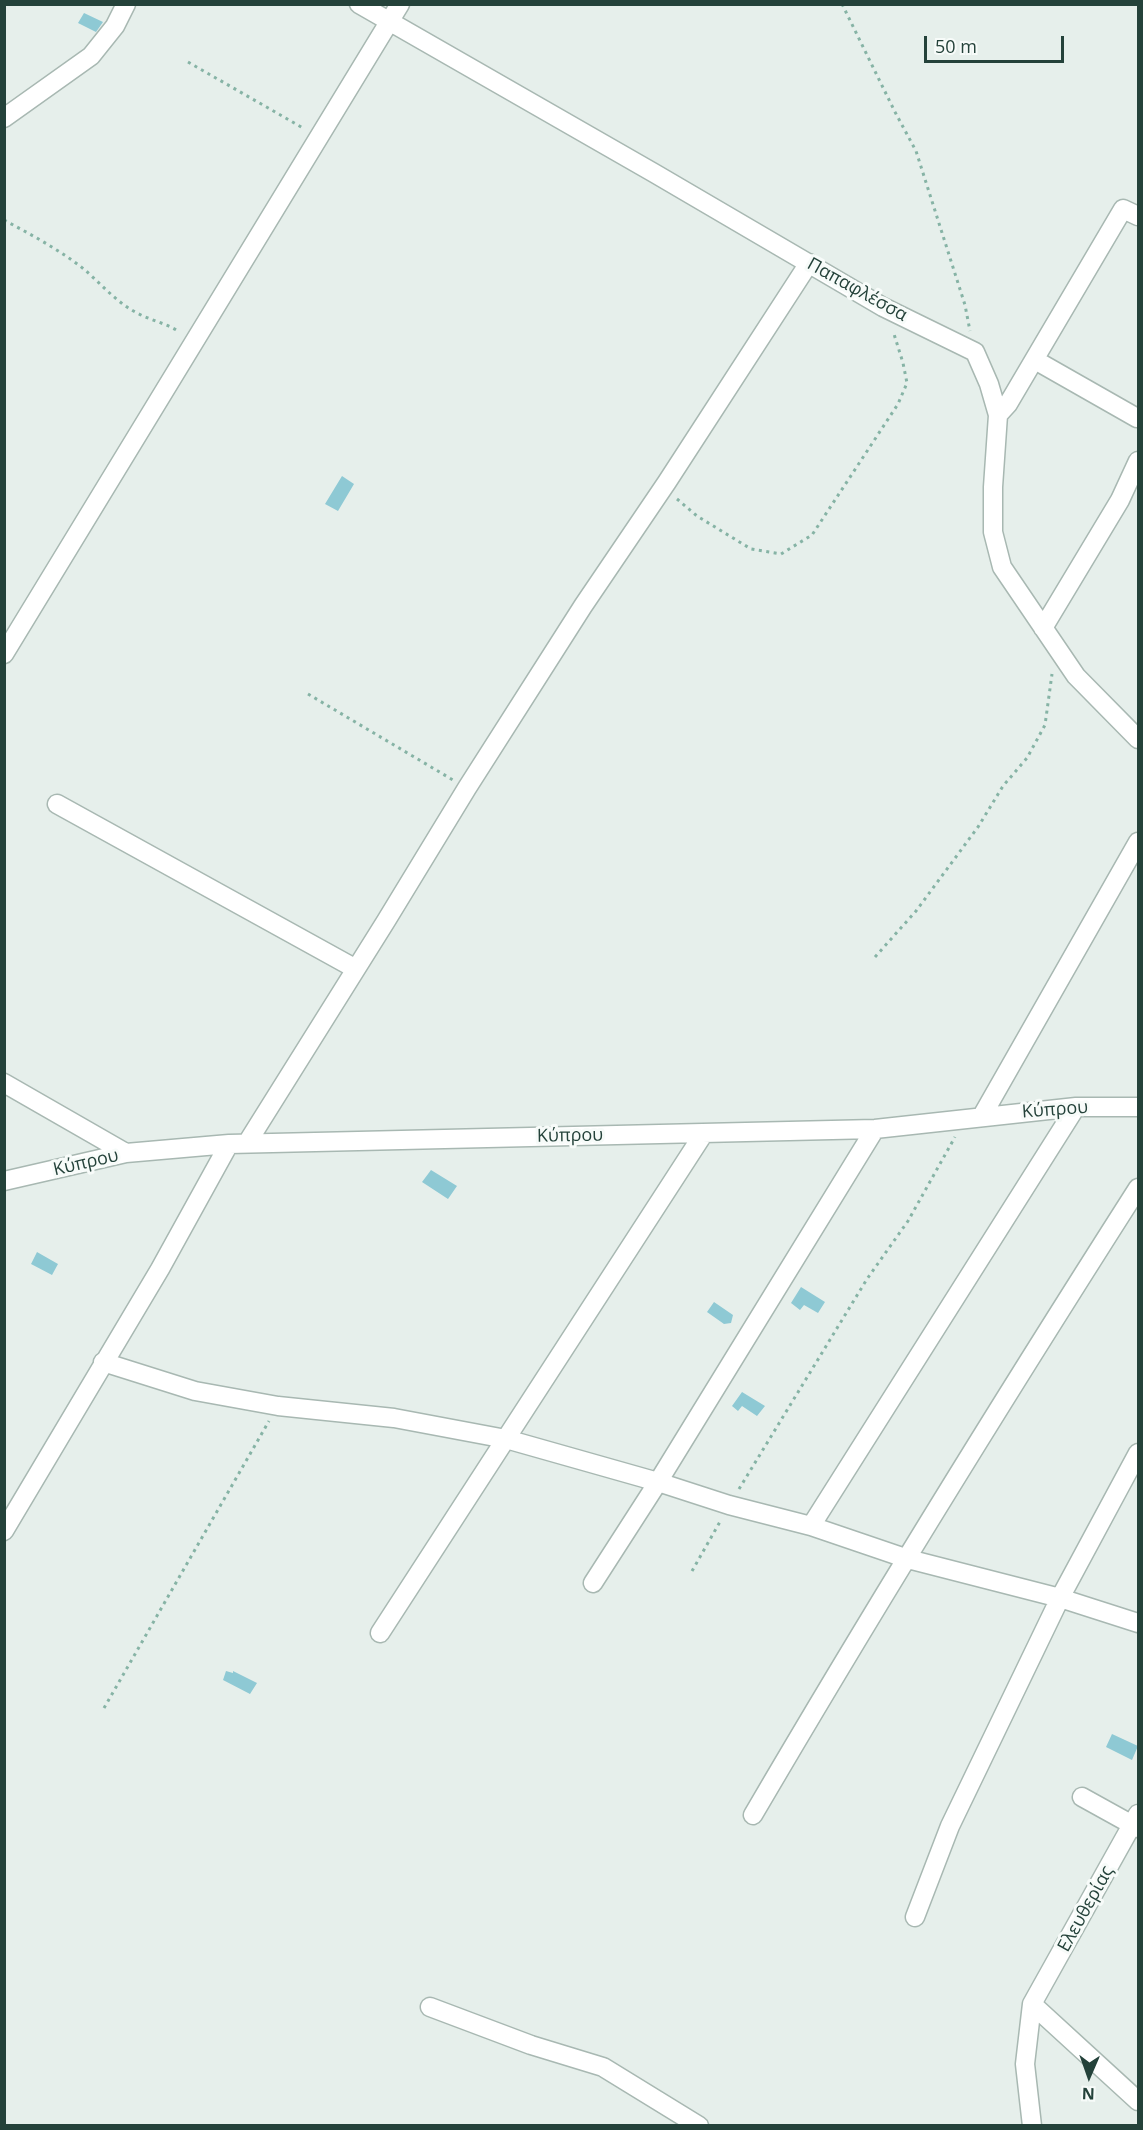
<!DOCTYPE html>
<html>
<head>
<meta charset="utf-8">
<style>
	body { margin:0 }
	#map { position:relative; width:1143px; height:2130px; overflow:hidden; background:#e6efeb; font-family:"Open Sans",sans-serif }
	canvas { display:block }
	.frame { position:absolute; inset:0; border:6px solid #24423a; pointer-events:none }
	.north { position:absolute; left:1059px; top:2046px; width:60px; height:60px; -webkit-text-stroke:4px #f7fbf9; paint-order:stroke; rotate:182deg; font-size:16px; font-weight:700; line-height:24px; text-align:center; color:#24423a }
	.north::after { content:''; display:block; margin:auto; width:21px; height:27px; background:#24423a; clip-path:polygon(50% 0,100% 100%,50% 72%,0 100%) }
	.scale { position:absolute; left:924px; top:36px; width:140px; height:27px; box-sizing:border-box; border:3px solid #24423a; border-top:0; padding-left:8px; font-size:18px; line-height:21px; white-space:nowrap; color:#24423a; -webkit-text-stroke:4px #f7fbf9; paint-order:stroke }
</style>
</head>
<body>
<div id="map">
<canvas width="1143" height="2130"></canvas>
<div class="frame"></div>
<div class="north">N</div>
<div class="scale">50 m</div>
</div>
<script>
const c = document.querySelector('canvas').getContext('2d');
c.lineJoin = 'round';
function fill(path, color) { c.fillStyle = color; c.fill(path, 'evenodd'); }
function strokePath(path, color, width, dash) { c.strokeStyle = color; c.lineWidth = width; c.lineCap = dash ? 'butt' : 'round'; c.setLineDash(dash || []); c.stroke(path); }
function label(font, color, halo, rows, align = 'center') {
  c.font = font + ' "Open Sans",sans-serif'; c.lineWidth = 6; c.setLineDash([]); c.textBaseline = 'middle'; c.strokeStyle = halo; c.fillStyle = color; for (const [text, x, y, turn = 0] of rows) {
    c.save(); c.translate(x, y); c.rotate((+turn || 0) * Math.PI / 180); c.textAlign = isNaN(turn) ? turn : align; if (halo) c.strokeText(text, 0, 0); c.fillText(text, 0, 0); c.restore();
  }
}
const water = new Path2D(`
	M84,13L103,22L96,32L78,23Z
	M342,476L354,484L338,511L325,504Z
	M431,1170L457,1186L448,1199L422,1182Z
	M37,1252L58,1264L52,1275L31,1264Z
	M801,1287L825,1302L818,1313L804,1305L800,1310L791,1303Z
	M714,1302L733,1315L731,1323L724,1324L707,1312Z
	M742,1392L765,1406L757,1416L742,1406L738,1411L732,1406Z
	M226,1671L233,1673V1671L257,1683L250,1694L223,1680Z
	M1112,1734L1138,1746L1132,1760L1106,1747Z`);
const path = new Path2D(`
	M842,4L895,112L916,151L965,305L970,331
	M188,62L303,128
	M4,220C30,234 56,248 80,266C99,281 114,301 137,313C150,320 165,323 178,331
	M677,499L697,516L751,549L781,554L812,535L898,404L907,383L903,363L894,334
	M308,694L453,780
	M875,957L916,911L978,827L1003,786L1027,758L1045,725L1052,674
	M739,1489L867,1279L908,1221L955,1137
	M692,1571L721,1520
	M104,1708L269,1421`);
const minor = new Path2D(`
	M359,4L654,173L883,307L975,352L989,384L998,415L993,487V532L1002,567L1076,676L1138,739
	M4,118L91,56L115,26L126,4
	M1035,360L1137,418
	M998,415L1008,404L1123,209L1138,216
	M1043,628L1120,500L1138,461
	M4,654L400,4
	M57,804L356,969
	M4,1083L126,1153
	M982,1116L1138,842
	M247,1143L386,921L467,788L583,606L667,482L809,263
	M4,1181L126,1153L229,1144L875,1129L1076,1107H1138
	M103,1362L195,1391L278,1406L394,1418L506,1439L658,1482L729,1505L811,1526L908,1559L1060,1598L1138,1623
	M811,1526L1076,1107
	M4,1531L160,1269L229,1144
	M593,1583L658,1482L875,1129
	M380,1633L704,1133
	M1082,1797L1138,1828
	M753,1815C877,1603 1006,1395 1138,1188
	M915,1917L950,1826L1060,1598L1138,1453
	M1032,2004L1138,2101
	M430,2007L531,2045L603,2067L699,2126
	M1032,2126L1025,2064L1032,2004L1138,1814`);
const streetNames = [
	["Παπαφλέσσα",857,290,29],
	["Κύπρου",1055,1110,-4],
	["Κύπρου",570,1136,-1],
	["Κύπρου",86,1163,-13],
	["Ελευθερίας",1086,1909,-61]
];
fill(water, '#8ec9d4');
strokePath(minor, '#a8b8b2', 21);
strokePath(path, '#86b3a5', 3, [3, 4.5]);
strokePath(minor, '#fff', 18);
label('18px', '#24423a', '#f7fbf9', streetNames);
</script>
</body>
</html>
